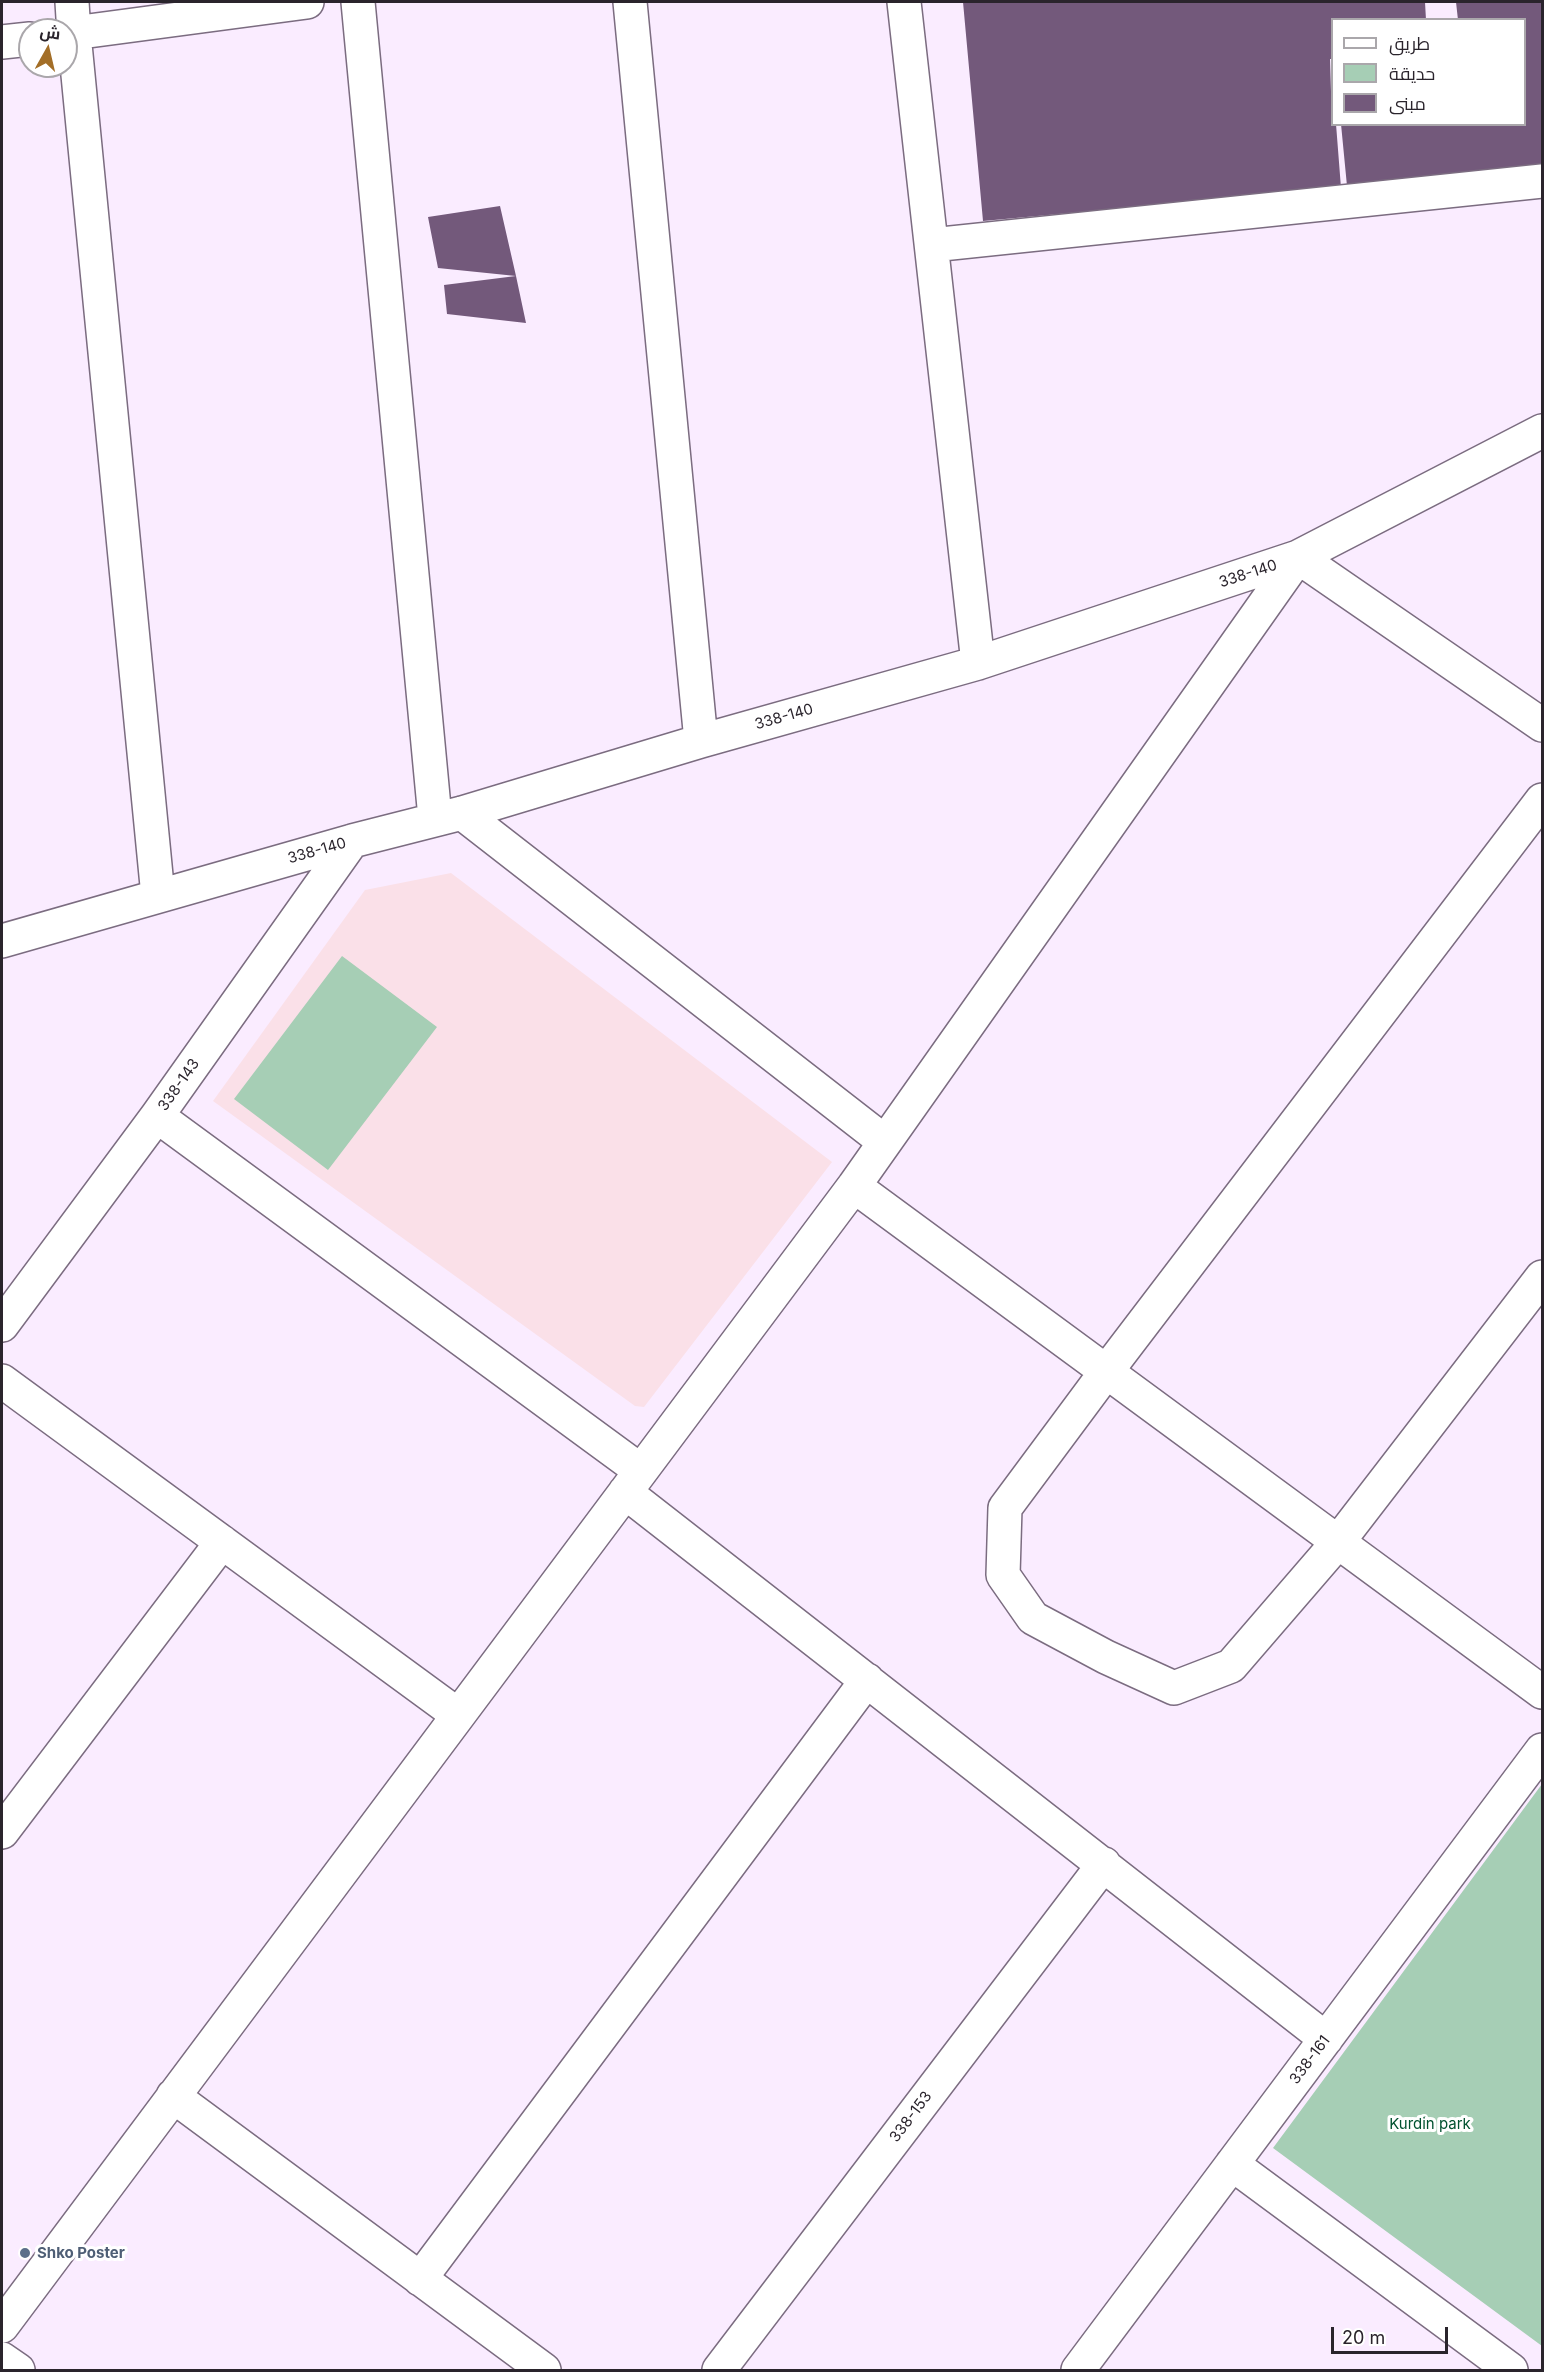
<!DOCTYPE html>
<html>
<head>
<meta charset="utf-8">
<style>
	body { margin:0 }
	#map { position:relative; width:1544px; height:2372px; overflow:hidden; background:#faecff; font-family:Inter,Cairo,sans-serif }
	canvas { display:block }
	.frame { position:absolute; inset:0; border:3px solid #2a242c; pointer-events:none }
	.legend { position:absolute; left:1331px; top:18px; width:195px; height:108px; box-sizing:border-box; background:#fff; border:2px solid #aaa7ab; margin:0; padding:8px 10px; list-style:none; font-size:18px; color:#2a242c }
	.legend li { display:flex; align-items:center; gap:12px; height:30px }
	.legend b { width:30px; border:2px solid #aaa7ab }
	.north { position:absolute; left:18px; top:18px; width:60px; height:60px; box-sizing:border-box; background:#fff; border:2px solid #aaa7ab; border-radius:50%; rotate:8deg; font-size:16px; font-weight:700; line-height:24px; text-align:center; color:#2a242c }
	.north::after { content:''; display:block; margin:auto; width:21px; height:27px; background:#a36e27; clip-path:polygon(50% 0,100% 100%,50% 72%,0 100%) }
	.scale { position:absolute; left:1331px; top:2327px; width:117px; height:27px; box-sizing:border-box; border:3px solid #2a242c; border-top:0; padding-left:8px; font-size:18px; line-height:21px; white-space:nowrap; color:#2a242c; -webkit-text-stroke:4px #fff; paint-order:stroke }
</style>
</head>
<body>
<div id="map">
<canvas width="1544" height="2372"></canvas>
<div class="frame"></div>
<ul class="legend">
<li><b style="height:8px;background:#fff"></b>طريق</li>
<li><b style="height:16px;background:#a6ceb5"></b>حديقة</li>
<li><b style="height:16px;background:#73597b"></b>مبنى</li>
</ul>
<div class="north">ش</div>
<div class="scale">20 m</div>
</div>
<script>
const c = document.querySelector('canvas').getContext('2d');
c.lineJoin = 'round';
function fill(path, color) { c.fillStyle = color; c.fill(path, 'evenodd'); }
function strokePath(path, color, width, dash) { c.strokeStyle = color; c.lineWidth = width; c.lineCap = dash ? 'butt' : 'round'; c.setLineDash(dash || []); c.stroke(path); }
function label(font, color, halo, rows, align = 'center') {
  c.font = font + ' Inter,sans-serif'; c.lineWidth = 6; c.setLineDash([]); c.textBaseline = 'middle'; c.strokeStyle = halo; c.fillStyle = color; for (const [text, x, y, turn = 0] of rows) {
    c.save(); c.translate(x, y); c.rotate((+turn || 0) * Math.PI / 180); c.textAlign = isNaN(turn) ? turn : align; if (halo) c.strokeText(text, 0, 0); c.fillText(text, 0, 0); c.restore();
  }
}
const education = new Path2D(`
	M451,873L832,1162L644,1407L635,1406L213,1101L365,890Z`);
const green = new Path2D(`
	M342,956L437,1027L328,1170L234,1099Z
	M1542,1784V2346L1273,2148Z`);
const building = new Path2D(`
	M963,2H1425L1426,20H1332V59H1330L1332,124H1336L1341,188L983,221Z
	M1456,2H1542V169L1347,186L1341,124H1524V20H1458Z
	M500,206L516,276L438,268L428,217Z
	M516,276L526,323L447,314L444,285Z`);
const minor = new Path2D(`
	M72,2L74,34L158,896
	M358,2L435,818
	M630,2L701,741
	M904,2L978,663
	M66,34L307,2
	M2,42L30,39
	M932,245L1542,181
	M1542,800L1106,1372L1005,1508L1003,1575L1033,1618L1106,1657L1174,1688L1231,1666L1338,1542L1542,1277
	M462,813L885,1142
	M2,941L352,841L462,813L701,741L978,663L1298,557L1542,431
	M157,1116L641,1471
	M854,1186L1542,1692
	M2,1325L157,1116L352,841
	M2,1381L458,1715
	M625,1492L1326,2039
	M2,1832L222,1542
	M173,2096L544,2370
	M1232,2164L1511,2370
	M420,2279L867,1680
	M2,2326L854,1186L1298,557L1542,725
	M2,2359L18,2370
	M719,2370L1104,1864
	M1078,2370L1542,1750`);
const markers = [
	[25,2253,6,"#5c6f8a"]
];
const streetNames = [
	["338-140",1248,574,-18],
	["338-140",784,717,-16],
	["338-140",317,851,-16],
	["338-143",179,1085,-55],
	["338-161",1310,2060,-53],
	["338-153",911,2117,-53]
];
const parkNames = [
	["Kurdin park",1430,2124]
];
const serviceNames = [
	["Shko Poster",37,2253]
];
fill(education, '#fae0e8');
fill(green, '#a6ceb5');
fill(building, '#73597b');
strokePath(minor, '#7b6c80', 36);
strokePath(minor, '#fff', 33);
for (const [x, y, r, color] of markers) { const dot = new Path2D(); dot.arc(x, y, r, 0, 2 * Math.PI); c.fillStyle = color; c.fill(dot); strokePath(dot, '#fff', 2); }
label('15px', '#2a242c', '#fff', streetNames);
label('15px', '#005230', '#fff', parkNames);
label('bold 15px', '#4e5e75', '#fff', serviceNames, 'left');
</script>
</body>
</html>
